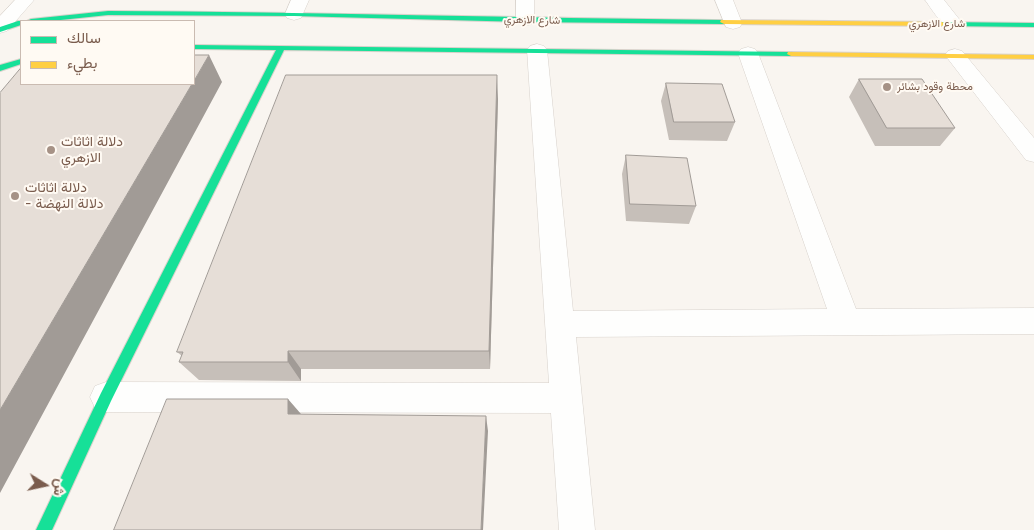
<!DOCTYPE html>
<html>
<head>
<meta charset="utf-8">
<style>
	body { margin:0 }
	#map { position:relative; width:1034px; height:530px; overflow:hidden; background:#f9f5f0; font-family:Inter,Vazirmatn,sans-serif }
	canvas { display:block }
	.legend { position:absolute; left:20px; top:20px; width:175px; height:65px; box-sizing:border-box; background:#fffaf3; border:1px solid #cabbb1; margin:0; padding:6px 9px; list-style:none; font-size:15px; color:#7a5c4d }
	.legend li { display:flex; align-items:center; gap:10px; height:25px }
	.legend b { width:25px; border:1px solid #cabbb1 }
	.north { position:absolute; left:20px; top:460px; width:50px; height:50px; -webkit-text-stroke:4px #fffaf3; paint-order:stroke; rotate:100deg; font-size:14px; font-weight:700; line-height:20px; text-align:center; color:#7a5c4d }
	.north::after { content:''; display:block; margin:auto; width:18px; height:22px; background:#7a5c4d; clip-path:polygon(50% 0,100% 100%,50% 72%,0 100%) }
</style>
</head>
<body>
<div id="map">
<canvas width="1034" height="530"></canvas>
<ul class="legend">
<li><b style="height:6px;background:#16e098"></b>سالك</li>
<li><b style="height:6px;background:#ffcf43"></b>بطيء</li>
</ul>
<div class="north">ش</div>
</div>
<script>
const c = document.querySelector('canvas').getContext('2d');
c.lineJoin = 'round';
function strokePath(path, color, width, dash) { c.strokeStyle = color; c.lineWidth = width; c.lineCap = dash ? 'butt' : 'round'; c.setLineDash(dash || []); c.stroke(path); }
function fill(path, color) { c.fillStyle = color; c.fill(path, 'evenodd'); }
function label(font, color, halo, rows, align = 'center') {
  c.font = font + ' Inter,Vazirmatn,sans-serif'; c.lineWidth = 4; c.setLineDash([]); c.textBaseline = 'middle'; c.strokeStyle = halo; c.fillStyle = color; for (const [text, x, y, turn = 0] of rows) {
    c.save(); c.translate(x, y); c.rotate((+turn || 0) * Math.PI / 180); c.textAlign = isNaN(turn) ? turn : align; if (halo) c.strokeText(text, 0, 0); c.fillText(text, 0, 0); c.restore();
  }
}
const street = new Path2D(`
	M15,0H34L7,31L0,33V16Z
	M291,0H309L301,18L294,20L287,18L285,14Z
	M516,0H534V20L532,24L525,26L518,24L516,20Z
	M715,0H733L742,23L740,27L733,29L726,27Z
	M925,0H944L963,24L961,28C944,32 934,12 925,0Z
	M537,44L544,46L547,50L573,311L827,309L738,53L741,49L748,47L755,49L758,53L856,309L1034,308V334L576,337L595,530H559L551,413L106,412L95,408L90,397L95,386L106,382L549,383L527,50L530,46Z
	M955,49L962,51L1034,138V162L1026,160L945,55L948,51Z`);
const fast = new Path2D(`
	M108,11C313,12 519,18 724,20L728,22L724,24L525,22L294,16L108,15L51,21H27L31,19Z
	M18,21H23H21V25L0,32V27Z
	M939,22L1034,23V27L942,26L938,24Z
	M194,45L791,52L795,54L791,56L284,50L111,401L52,530H36L101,393L276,50L194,49Z
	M21,59V64L0,71V65Z`);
const slow = new Path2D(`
	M721,20L942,22L946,24L942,26L724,24L720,22Z
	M788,52L1034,55V59L791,56L787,54Z`);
const wall = new Path2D(`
	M859,79L955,128L940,146H875L849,97Z
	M666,83L735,122L727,141L669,140L661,101Z
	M498,99L490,369H301V381L199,380L179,362L182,356L177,352Z
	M626,155L696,206L689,224L626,221L622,174Z`);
const shadedWall = new Path2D(`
	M209,55L222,82L0,493V410L192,84H194V81Z
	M497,75L498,99L490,369L489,351Z
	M288,351L301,369V381L288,362Z
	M288,399L301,414H288Z
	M486,416L488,431L483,530H481Z`);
const building = new Path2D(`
	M194,55H209L194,81Z
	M21,68V84H192L0,410V93Z
	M286,75H497L489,351H288V362H179L183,352H177Z
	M859,79H922L955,128H887Z
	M666,83L722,84L735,122H674Z
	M626,155L687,158L696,206L630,204Z
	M167,399H288V414L486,416L481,530H114Z`);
const markers = [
	[887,87,5,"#a69286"],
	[51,150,5,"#a69286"],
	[15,196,5,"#a69286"]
];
const farStreetnames = [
	["شارع الازهري",532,20,1],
	["شارع الازهري",937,24]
];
const farPoinames = [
	["محطة وقود بشائر",897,87]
];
const poiNames = [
	["دلالة اثاثات",61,142],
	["الازهري",61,158],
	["دلالة اثاثات",25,188],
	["- دلالة النهضة",25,204]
];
strokePath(street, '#d7d1cb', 1);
strokePath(fast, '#d9d2cb', 2);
strokePath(slow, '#d9d2cb', 2);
fill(street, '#fefefd');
fill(fast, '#16e098');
fill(slow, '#ffcf43');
fill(wall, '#c6bfb9');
fill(shadedWall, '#a19b96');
fill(building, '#e6ded7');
strokePath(building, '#a19b96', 1);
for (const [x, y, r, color] of markers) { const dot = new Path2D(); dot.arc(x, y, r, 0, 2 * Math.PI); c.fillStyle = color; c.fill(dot); strokePath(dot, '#fffaf3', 2); }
label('11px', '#7a5c4d', '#fffaf3', farStreetnames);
label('11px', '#7a5c4d', '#fffaf3', farPoinames, 'left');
label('14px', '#7a5c4d', '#fffaf3', poiNames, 'left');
</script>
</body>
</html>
